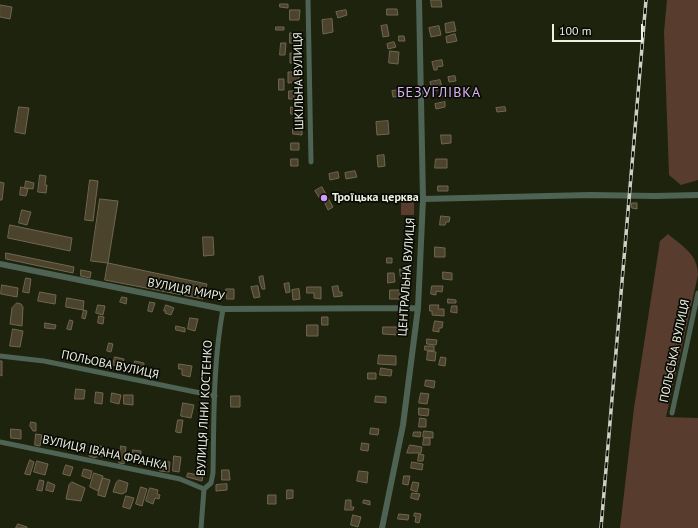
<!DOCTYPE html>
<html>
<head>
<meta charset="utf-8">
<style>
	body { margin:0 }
	#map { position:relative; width:698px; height:528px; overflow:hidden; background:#1e230e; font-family:"PT Sans",sans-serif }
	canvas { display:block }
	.scale { position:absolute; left:552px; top:24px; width:91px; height:18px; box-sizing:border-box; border:2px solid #edf1e4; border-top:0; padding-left:5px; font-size:12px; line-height:14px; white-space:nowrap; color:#edf1e4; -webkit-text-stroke:3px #090b04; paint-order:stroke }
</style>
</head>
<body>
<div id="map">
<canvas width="698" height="528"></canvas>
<div class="scale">100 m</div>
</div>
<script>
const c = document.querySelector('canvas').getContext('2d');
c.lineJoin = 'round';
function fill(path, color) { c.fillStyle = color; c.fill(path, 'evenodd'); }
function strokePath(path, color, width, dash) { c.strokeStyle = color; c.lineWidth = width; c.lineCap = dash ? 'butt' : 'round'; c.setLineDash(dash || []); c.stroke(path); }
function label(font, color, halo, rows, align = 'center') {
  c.font = font + ' "PT Sans",sans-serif'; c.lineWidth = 3.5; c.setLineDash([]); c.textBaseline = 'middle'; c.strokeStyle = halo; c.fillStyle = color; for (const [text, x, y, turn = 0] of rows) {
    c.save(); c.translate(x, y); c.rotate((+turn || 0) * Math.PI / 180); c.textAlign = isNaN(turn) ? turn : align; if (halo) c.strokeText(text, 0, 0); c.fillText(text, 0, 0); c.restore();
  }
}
const green = new Path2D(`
	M667,0H698V180L681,185L669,175L664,32Z
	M414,194V215H401V201Z
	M668,234C682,246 698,254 698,275L666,417L698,418V528H620L634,408L660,241Z`);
const building = new Path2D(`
	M431,0H441L442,7H432Z
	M280,4H288V8L280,7Z
	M0,5L12,7L10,19L0,17Z
	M387,9H397L398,15H387Z
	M290,10H300L299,20H290Z
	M346,10L347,15L338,18L336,12Z
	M332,19L333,32L323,34L322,20Z
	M454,22L456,31L446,33L445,24Z
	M387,25L389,36L383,37L381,26Z
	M439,26L441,35L431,37L429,28Z
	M276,27H284V30H276Z
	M290,33H300L299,43H290Z
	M455,34L457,41L447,43L446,37Z
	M399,36H404L405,41H399Z
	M394,42L396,47L388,49L387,44Z
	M281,43H286L285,55H280Z
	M296,50L300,51L301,63H290V53H296Z
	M390,51L399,52L398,64L389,63Z
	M442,60L443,66L437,67V70H434L432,62Z
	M295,70H299V82L288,83V72H294Z
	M455,76L456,81L449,82L448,77Z
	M279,79H284V90H279Z
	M440,80L442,87L438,88V90L432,91L430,82Z
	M400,90L401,96L393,97L392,91Z
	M289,91H294V99H289Z
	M448,91L450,95L443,97L442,93Z
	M445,102V107L436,109L435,104Z
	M19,107L29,108L25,134L15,132Z
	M291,107L296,108L295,114H291Z
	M505,107L506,111L497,112L496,108Z
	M388,121L389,134L377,135L376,122Z
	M293,129H302V135L293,134Z
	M441,135H451V143L442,144Z
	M291,143H299V150H291Z
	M384,155L385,166L378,167L377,156Z
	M291,159H298V166H291Z
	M436,159H447V168H435Z
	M355,171L357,177L346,179L345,173Z
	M338,172L339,178L330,180L329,174Z
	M40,175L46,176L45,185H47L46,193L38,192Z
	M90,180L98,181L93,221L85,220Z
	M26,181L34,183L33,189L25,188Z
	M0,182L4,183L2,200H0Z
	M438,186H448V191H438Z
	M21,187L28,189L26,196L20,195Z
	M322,187L333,207L328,210L324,201L322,202L315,191Z
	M100,199L118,201L108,263L91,261Z
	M632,203H637V209L632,208Z
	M22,210L31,212L27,225L19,223Z
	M441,216L450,217L449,222H446L445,225H440Z
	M10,225L72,238L70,251L8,238Z
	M203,237H213L214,255L204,256Z
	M435,247L445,248V257H435Z
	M6,253L74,267L73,273L6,259Z
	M387,258H392V263H387Z
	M108,263L207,284L203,299L105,280Z
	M400,269H405V278L401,279Z
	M81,270L91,272L90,278L81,276Z
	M443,272L452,273V280L443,279Z
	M388,273H394L395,282L388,283Z
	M263,276L265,289H262L260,283L259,277Z
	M26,278L31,279L29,293L23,292Z
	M289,283L290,292L286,293L284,284Z
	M2,285L18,288L17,297L1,294Z
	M258,286L260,297L254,298L251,287Z
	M338,286L339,292H342V296L334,297L332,287Z
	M432,286H443L442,292L436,291V295L431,294Z
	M307,287H321V299L314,298V293H307Z
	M226,289H234V299H227Z
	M299,289L300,299L293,300L292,290Z
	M390,290H400V299H390Z
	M40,292L56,295L55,304L38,301Z
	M122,297L127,298L126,304L120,302Z
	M67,298L84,301L83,310L66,307Z
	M448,299L456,300V303H448Z
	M150,302L155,303L152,312L148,311Z
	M17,303L21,304L23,307L22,326L10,324L12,308Z
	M98,305L105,306L103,315L96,313Z
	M166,305L174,308L171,315L165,313L166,311H164Z
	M430,305H439L438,309H444V316L432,315V311H430Z
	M452,306H457V313L451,312Z
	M84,310L87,311L85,319L82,318Z
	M99,316L104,317L103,324L98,323Z
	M322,317H328V325H322Z
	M190,318L198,319L195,331L188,329Z
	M70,320L73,321L71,330L67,329Z
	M435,321L443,322L442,328H439V332L433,331Z
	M45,323L56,325L55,329L45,328Z
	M307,325H318V336H307Z
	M176,326L185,328V332L176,330Z
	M383,327H399L398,335L383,334Z
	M13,329L23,331L20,347L10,346Z
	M427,339L437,340L436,345L427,344Z
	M109,343L113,344L111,352L107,351Z
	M425,346H434V351L425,350Z
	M428,351L436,352L435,361L427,360Z
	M379,355L396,356V365L378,364Z
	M115,357L124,359L122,367L113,365Z
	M441,357L446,358L445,366L439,365Z
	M0,361H2V376L0,375Z
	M135,361L144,363L143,372L133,370Z
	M179,364L192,366L190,377L182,375V369H179Z
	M381,368L392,370L391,376L380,375Z
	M368,373H376V379H368Z
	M426,380L435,381L434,388L425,386Z
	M76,389L85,390L84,399H75Z
	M96,392L103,393L102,404L95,403Z
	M112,393L121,395L119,404L111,402Z
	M421,393L429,394L427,404L419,403Z
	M124,395H133V405L124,404Z
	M231,396H240V407H231Z
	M376,396L386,397V403L375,402Z
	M183,403L194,405L191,418L181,416Z
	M419,408L429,409L428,416L419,415Z
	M420,418L426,419V427H419Z
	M178,420H183L181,433L176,432Z
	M31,422L36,423V431H33L30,426Z
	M371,428L379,429L378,435L370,434Z
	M11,429L21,430V439L11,438Z
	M424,431L433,432V438L423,437Z
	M414,432H421L420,437L413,436Z
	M36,434L42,435L40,446L35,445Z
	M424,438H430V445H423Z
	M362,443L369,444L368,451L361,450Z
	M96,445L105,447L103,456L96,457L95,458L89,456L91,446Z
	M410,445L422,447L421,453H407Z
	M121,446L126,447L124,464L119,463Z
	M133,450L141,451L140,461L132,460Z
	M419,454L424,455L423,461H418Z
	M174,456L181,457L179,472L173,471Z
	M30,460L34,462L30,475L25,474Z
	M37,461L48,464L45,475L34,472Z
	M161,461L170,462L169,472L160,471Z
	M412,462L423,464L422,470L411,468Z
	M66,465L73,467L70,476L63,474Z
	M84,469L92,471L90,479L82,476Z
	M222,470H229L230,480H222Z
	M359,471L368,472L367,483L357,481Z
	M94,473L103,476L98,491L90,487Z
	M188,473L203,476L202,481L187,477Z
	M404,476H410L408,485L403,484Z
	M103,478L110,480L105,497L98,495Z
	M40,480L44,481L42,491L37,490Z
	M119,480L128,483L126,492L122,494L113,492L116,483Z
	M48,482L55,485L53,492L46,490Z
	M72,482L85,488L81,501L66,499L69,485Z
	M413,482L419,483L417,492L411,490Z
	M227,484V490L216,491V485Z
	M141,487L147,489L142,506L136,504Z
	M150,488L158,490L157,494L160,495L159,499L155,498L153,504L146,501Z
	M287,490H293V498L287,499Z
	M412,493L420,494L418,500L411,498Z
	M268,495H276V504H268Z
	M126,496L134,498L130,509L123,507Z
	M346,500H351V507H354L353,510H345Z
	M364,500L370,501V505L363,503Z
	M415,513L421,514L419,523L415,522L416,517L414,516Z
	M399,514L409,515L408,520L398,519Z
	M353,515L361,517L358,527L351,525Z
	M18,524L27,527V528H16Z`);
const minor = new Path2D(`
	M308,0L311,162
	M0,356L44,361L215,396
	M672,413L698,293
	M0,442L180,479L204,489
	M201,528L204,489L211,483L213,473C214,418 213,363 223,309`);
const tertiary = new Path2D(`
	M423,199L590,195L655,196L698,195
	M0,264L223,309L418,308
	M382,528L403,425L418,308L423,199L419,0`);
const rail = new Path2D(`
	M601,528L646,0`);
const markers = [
	[324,198,4,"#d59bfb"]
];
const streetNames = [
	["ШКІЛЬНА ВУЛИЦЯ",299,81,-91],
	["ЦЕНТРАЛЬНА ВУЛИЦЯ",407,277,-86],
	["ВУЛИЦЯ МИРУ",186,290,11],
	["ПОЛЬСЬКА ВУЛИЦЯ",675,351,-78],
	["ПОЛЬОВА ВУЛИЦЯ",110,365,12],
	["ВУЛИЦЯ ЛІНИ КОСТЕНКО",205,408,-87],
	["ВУЛИЦЯ ІВАНА ФРАНКА",105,453,12]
];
const poiNames = [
	["Троїцька церква",332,198]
];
const quarterNames = [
	["БЕЗУГЛІВКА",439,93]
];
fill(green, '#583d2e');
fill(building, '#4c432d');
strokePath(building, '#716751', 1);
strokePath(minor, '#4f6354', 5);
strokePath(tertiary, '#4f6354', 6);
strokePath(rail, '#cdd1c3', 3.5);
strokePath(rail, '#090b04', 2, [6]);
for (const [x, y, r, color] of markers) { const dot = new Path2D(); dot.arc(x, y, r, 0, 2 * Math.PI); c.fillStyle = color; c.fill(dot); strokePath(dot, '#090b04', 1.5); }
label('12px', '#edf1e4', '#090b04', streetNames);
label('bold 12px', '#edf1e4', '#090b04', poiNames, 'left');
c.letterSpacing = '1px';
label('14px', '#dab3f5', '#090b04', quarterNames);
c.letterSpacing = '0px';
</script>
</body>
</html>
